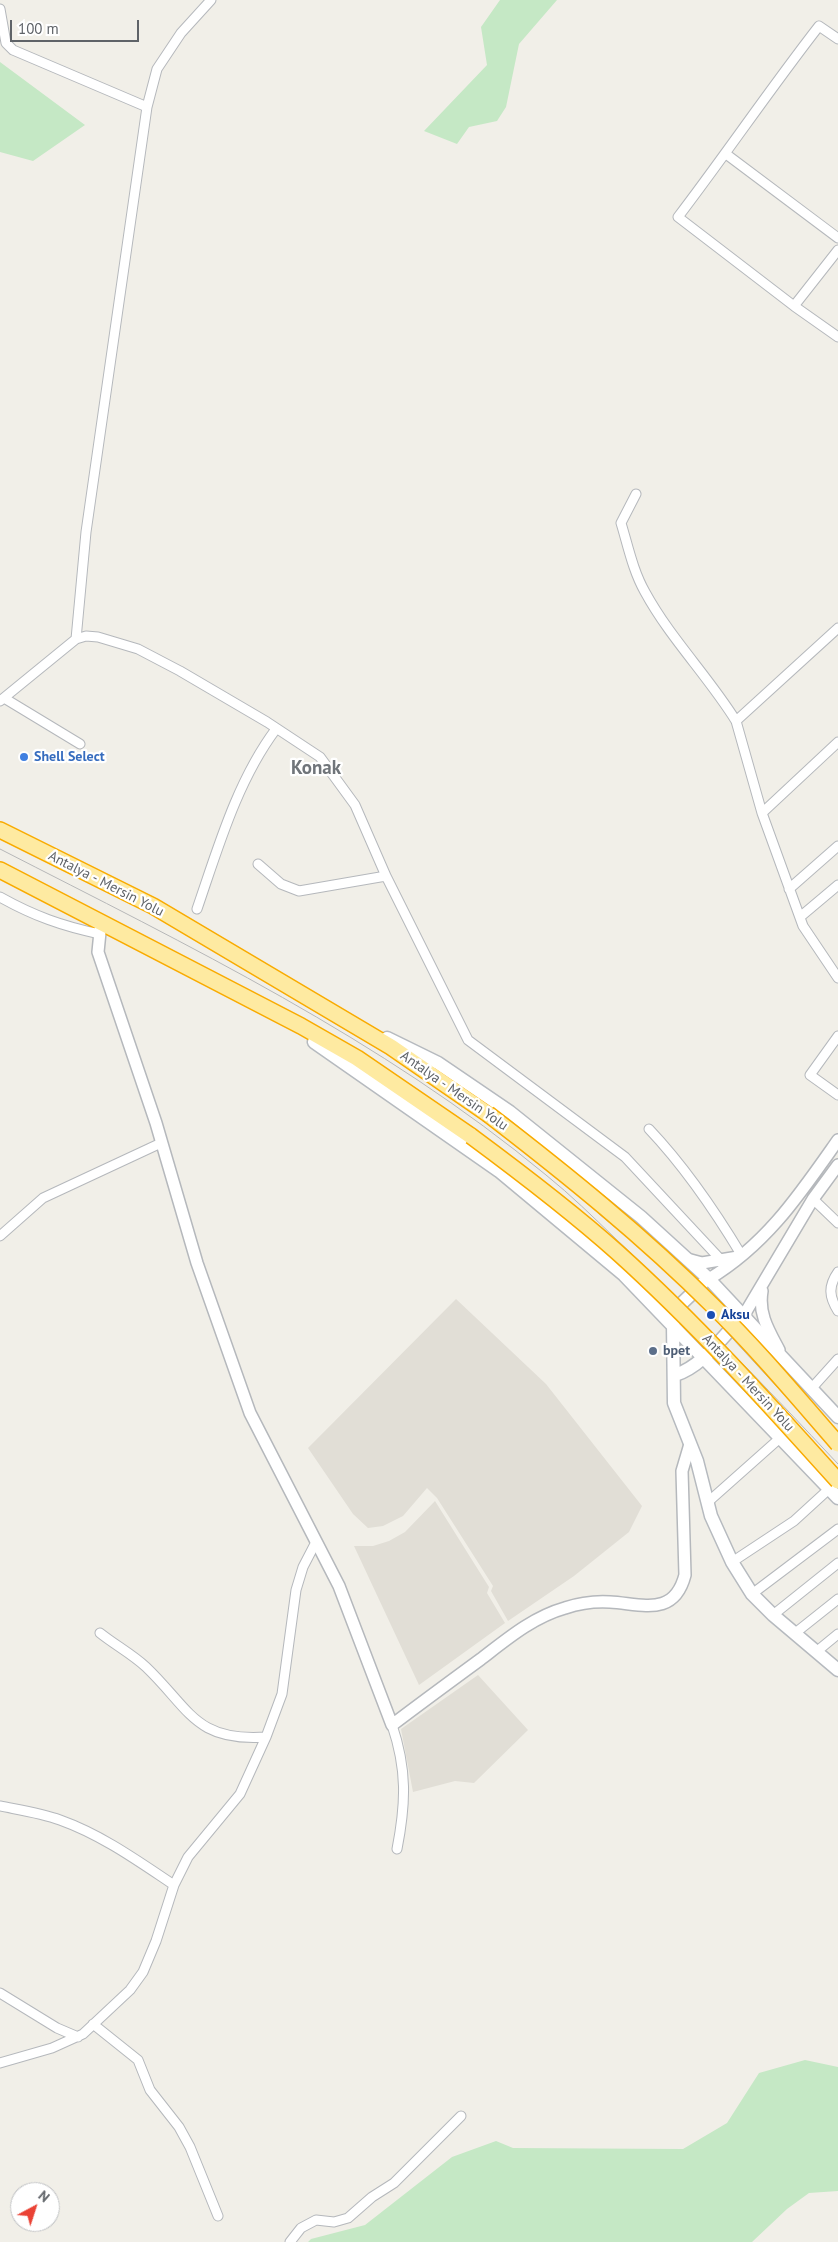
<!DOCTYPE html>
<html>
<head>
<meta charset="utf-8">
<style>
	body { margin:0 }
	#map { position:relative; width:838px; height:2242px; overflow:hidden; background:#f1efe8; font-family:"PT Sans",sans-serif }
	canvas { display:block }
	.north { position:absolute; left:10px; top:2182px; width:50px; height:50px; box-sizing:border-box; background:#fff; border:1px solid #bfc1c3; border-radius:50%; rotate:40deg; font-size:14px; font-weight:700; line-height:20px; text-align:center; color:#5f6368 }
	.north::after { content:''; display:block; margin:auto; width:18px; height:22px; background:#ea4335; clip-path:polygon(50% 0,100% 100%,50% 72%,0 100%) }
	.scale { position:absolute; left:10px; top:20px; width:129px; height:22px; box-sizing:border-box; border:2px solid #5f6368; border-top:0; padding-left:6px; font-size:15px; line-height:18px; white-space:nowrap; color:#5f6368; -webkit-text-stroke:4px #fff; paint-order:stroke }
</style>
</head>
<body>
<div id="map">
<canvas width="838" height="2242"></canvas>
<div class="north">N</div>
<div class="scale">100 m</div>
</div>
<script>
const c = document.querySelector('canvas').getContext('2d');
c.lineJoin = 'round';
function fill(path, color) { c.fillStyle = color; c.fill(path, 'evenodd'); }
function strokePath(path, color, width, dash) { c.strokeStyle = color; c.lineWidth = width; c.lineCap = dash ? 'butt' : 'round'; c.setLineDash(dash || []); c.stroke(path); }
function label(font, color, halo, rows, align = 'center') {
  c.font = font + ' "PT Sans",sans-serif'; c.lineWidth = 4.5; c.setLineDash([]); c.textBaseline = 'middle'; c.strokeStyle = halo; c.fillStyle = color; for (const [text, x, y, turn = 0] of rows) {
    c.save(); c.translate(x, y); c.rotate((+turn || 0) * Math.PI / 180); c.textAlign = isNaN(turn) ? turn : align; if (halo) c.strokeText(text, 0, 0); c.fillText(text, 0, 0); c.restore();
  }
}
const education = new Path2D(`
	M456,1299L546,1384L642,1506L629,1532L574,1576L508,1621L491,1591L493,1586L437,1498L427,1488L403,1516L383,1526L368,1528L353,1514L308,1448Z
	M435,1501L489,1587L487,1593L505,1623L419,1685L354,1546H373L389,1541L405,1532Z
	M478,1675L528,1730L474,1783L455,1781L413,1792L401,1729Z`);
const green = new Path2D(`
	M500,0H557L519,44L506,107L497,121L469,127L457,144L424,131L487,65L481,27Z
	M0,62L85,125L33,161L0,152Z
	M805,2060L838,2067V2191L809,2193L787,2209L752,2242H308L311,2239L365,2225L452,2157L496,2141L513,2148L683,2149L727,2123L759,2073Z`);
const minor = new Path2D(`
	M0,9L6,43L13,50L147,107
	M838,39L819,26C770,89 726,154 678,217L794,306L838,337
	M726,154L838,238
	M794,306L838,250
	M636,494L621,523C628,546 633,571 645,592C670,638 708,676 736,721
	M838,628L736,721L762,813L803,926L838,978
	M76,639L86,532L147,107L157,69L181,33L211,0
	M4,698L80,744
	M0,701L76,639L86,636L98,637L138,649L180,671L267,722L320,757L355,805L386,876L468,1040L625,1157L722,1261
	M762,813L838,742
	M258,864L281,884L299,891L386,876
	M789,889L838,846
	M0,897C34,916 62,926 100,934
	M197,909C218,848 237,781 276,729
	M800,917L838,885
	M838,1036L810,1075L838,1095
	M649,1129C685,1167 715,1211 742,1256
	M813,1199L838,1223
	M0,1236L43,1198L161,1143
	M838,1272C828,1286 829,1297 838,1311
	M811,1389L838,1359
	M708,1502L780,1438
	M732,1562L794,1521L829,1489
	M752,1594L838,1529
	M773,1615L838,1563
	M100,1633C115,1645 132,1654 146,1667C190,1709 195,1742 266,1737
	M794,1634L838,1599
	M816,1652L838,1634
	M392,1725C407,1769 406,1803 397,1849
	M0,1806C20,1810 41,1813 60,1820C102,1835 138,1861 174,1885
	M0,1993L57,2028L78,2037
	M93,2024L138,2060L150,2090L179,2127L190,2147L218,2216
	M0,2063L52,2048L83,2034L130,1990L143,1972L156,1941L174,1885L188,1857L240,1794L266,1737L282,1694L296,1590L303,1567L316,1542
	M290,2242L301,2228L316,2220L334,2222L348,2218L372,2197L394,2183L461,2116`);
const tertiary = new Path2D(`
	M101,922L98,952L156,1123L197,1263L250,1413L339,1586L392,1725C421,1703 451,1681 481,1659C507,1639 533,1617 565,1608C580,1603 594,1601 610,1602C643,1604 674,1617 685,1575L682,1471L690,1444
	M687,1259L702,1263L738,1257
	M709,1279C767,1244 800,1194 838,1140
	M762,1291C758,1314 769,1331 779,1350
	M744,1315L813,1199L838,1165`);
const secondary = new Path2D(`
	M387,1038L438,1063L510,1112L641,1217L709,1279L838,1417
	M314,1042L499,1171L624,1275L838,1498
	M702,1284L680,1305L673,1324L674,1403L697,1461L711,1516L732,1562L752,1594L773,1615L838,1670
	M675,1375C701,1367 721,1339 739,1320`);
const trunk = new Path2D(`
	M0,830L153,906L391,1047L488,1114
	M0,870L301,1026L357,1058L471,1136`);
const tram = new Path2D(`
	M0,849C189,946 382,1039 546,1175C571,1195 593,1217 616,1239C693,1311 766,1387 838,1464
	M598,1213L656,1261L711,1315L823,1437`);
const trunkBridge = new Path2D(`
	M488,1114C566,1174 643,1236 713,1306C757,1349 797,1397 838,1444
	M471,1136C521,1173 570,1210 617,1252C696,1323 767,1402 838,1481`);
const markers = [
	[24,757,5,"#3f7fe0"],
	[711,1315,5,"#1a4fb4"],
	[653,1351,5,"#5c6f8a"]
];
const shopNames = [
	["Shell Select",34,757]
];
const streetNames = [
	["Antalya - Mersin Yolu",106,884,27],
	["Antalya - Mersin Yolu",454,1091,35],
	["Antalya - Mersin Yolu",748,1383,47]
];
const transitNames = [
	["Aksu",721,1315]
];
const serviceNames = [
	["bpet",663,1351]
];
const districtNames = [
	["Konak",316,769]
];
fill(education, '#e1ded6');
fill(green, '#c5e8c5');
strokePath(minor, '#b5b8bc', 11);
strokePath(tertiary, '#b5b8bc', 14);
strokePath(secondary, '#b6babf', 15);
strokePath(trunk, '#f9ab00', 18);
strokePath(minor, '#fff', 9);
strokePath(tertiary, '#fff', 11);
strokePath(secondary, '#fff', 12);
strokePath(trunk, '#feeaa1', 15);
strokePath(tram, '#b6b7b8', 1);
strokePath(trunkBridge, '#f9ab00', 18, []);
strokePath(trunkBridge, '#feeaa1', 15);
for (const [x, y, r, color] of markers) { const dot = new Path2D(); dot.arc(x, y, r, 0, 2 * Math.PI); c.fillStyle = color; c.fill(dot); strokePath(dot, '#fff', 2); }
label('bold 14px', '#366cbe', '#fff', shopNames, 'left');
label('14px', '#5f6368', '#fff', streetNames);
label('bold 14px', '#164399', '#fff', transitNames, 'left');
label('bold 14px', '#4e5e75', '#fff', serviceNames, 'left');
label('bold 19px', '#70757a', '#fff', districtNames);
</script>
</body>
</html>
